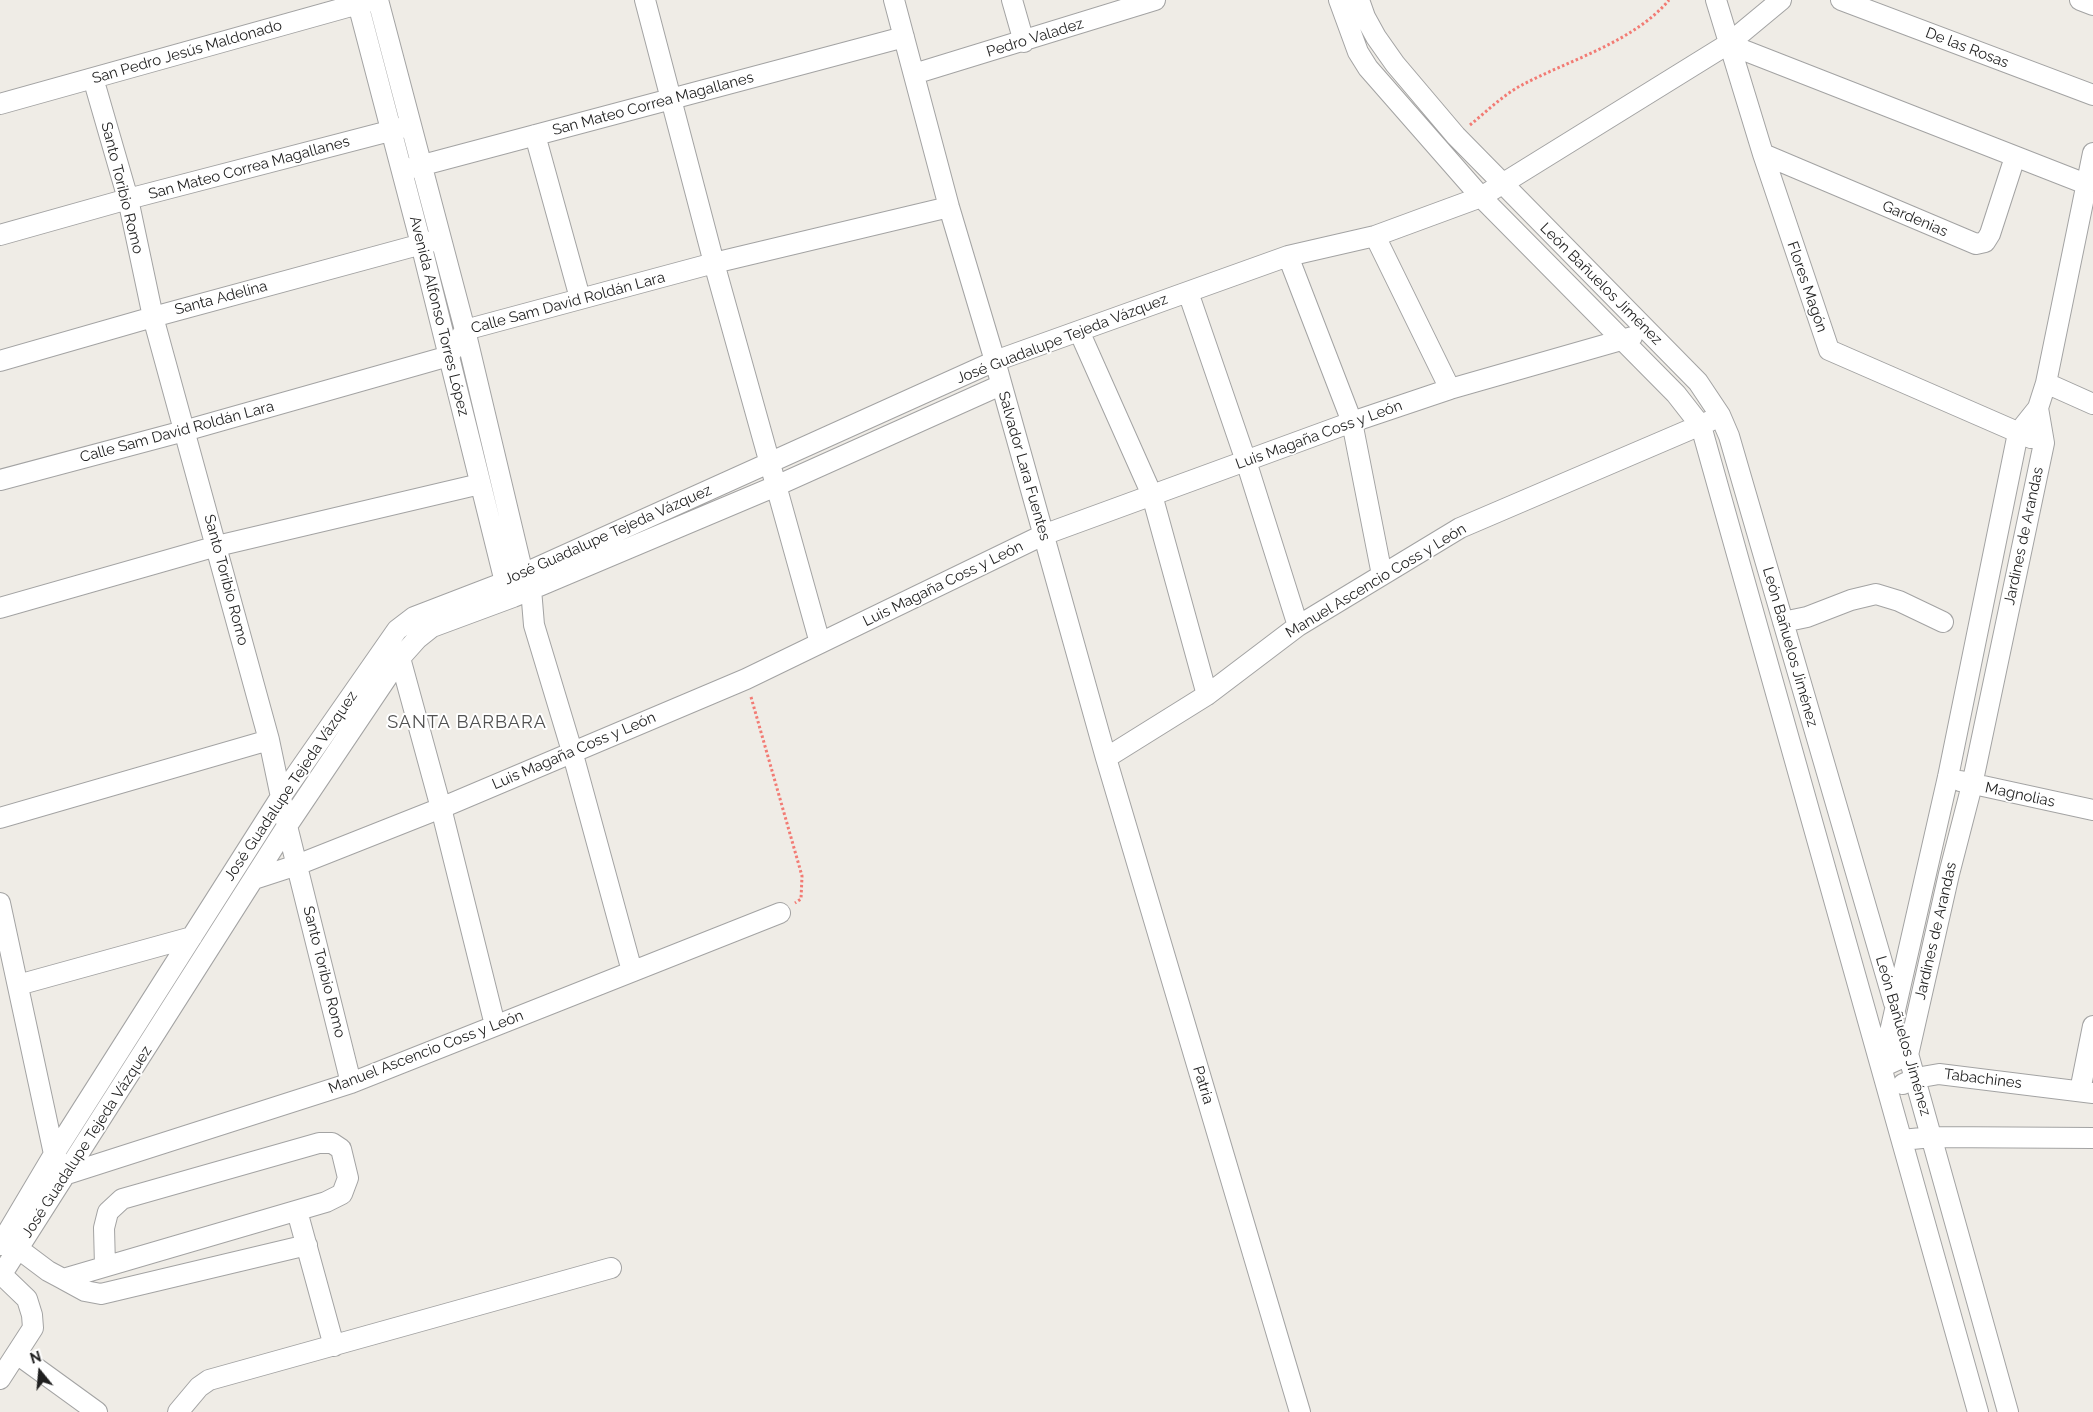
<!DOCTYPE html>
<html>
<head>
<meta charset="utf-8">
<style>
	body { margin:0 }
	#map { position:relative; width:2093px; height:1412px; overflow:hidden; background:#efece6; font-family:Raleway,sans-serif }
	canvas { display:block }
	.north { position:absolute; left:15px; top:1347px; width:50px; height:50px; -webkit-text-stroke:4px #fff; paint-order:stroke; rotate:343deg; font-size:14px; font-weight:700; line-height:20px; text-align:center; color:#1f1f1f }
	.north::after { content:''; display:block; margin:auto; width:18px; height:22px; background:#1f1f1f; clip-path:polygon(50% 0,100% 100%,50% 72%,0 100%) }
</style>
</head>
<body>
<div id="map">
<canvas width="2093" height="1412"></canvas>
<div class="north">N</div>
</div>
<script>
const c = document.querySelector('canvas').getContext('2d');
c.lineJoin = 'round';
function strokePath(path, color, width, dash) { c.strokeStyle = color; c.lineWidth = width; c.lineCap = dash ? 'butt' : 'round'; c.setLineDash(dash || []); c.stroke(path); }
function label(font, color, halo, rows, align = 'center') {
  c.font = font + ' Raleway,sans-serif'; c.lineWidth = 4; c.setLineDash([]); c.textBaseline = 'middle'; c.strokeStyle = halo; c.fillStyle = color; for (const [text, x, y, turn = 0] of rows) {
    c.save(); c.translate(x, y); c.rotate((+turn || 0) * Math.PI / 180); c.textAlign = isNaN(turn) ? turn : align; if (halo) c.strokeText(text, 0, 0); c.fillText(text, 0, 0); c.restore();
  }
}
const path = new Path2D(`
	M1470,125C1486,112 1503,95 1522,85C1569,60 1634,42 1669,0
	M751,697L802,876L801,899L795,903`);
const minor = new Path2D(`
	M357,0L421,244L505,582L511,593
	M378,0L465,330L523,574L531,589L534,625L572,751L632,971
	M645,0L714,263L820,643
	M894,0L949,207L995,361L1106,758L1300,1412
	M1012,0L1024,42
	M1339,0L1358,52L1368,68L1481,197L1676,394L1701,426L1978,1412
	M1359,0L1365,17L1376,37L1395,64L1456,136L1698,382L1720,415L1729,436L1894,1003
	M1716,0L1763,154L1829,350L2031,438
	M1841,0L2093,95
	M2080,0L2093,5
	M1728,44L2086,184
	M914,74L1155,0
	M93,78L128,199L153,317L269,740L287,826L351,1083
	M0,104L369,1
	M535,135L580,298
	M1763,154L1976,244L1985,242L1990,234L2015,157
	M408,169L904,37
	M0,235L128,199L405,127
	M1375,236L1450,389
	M1288,256L1352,422L1382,575
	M1188,292L1246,461L1298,626
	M1079,331L1152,495L1207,695
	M0,361L153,317L433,241
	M2046,383L2093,404
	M2038,408L2044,443L1972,785L1949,874L1908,1055L1882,1067L1948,777L2018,433L2038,408L2046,383L2093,153
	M0,480L184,431L449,356L465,330L714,263L949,207
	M0,608L217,546L480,484
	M1783,622L1807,617L1851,600L1876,594L1899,601L1943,622
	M400,658L441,808L495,1025
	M1106,758L1207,695L1298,626L1460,528L1710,421
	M1960,781L2093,810
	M0,818L269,740
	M254,879L297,865L441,808L746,679L1043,535L1352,422L1450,389L1632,337
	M0,903L54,1154L67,1174L351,1083L780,913
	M18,985L192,937
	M1905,1043L2008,1412
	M1903,1084L1916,1078L1939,1074L2093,1093
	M2080,1091L2093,1026
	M1902,1140L1932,1137L2093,1138
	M297,1211L334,1346
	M8,1241L48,1271L63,1279L326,1202L342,1194L348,1178L341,1149L332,1143H319L122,1199L108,1212L104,1228L105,1266
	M0,1245L54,1154L282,795L397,630L414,617L505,582L995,361L1288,256L1375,236L1481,197L1728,44L1781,0
	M0,1277L287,826L400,658L417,639L432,627L513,597L776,486L1001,385
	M63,1279L85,1291L101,1294L307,1245
	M17,1354L97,1412
	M0,1379L33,1328L32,1315L27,1299L1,1274
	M178,1412L199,1387L209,1380L611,1268`);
const streetNames = [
	["Pedro Valadez",1035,38,-17],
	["De las Rosas",1967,48,21],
	["San Pedro Jesús Maldonado",187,52,-16],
	["San Mateo Correa Magallanes",653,104,-15],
	["San Mateo Correa Magallanes",249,168,-15],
	["Santo Toribio Romo",122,188,76],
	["Gardenias",1915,219,23],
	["León Bañuelos Jiménez",1601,284,45],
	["Flores Magón",1807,287,71],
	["Santa Adelina",221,298,-15],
	["Calle Sam David Roldán Lara",568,303,-15],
	["Avenida Alfonso Torres López",439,316,76],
	["José Guadalupe Tejeda Vázquez",1062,339,-21],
	["Calle Sam David Roldán Lara",177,432,-15],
	["Luis Magaña Coss y León",1319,435,-20],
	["Salvador Lara Fuentes",1024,466,74],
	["José Guadalupe Tejeda Vázquez",608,535,-24],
	["Jardines de Arandas",2024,536,-78],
	["Santo Toribio Romo",226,580,75],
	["Manuel Ascencio Coss y León",1376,581,-31],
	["Luis Magaña Coss y León",943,584,-26],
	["León Bañuelos Jiménez",1790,647,74],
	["Luis Magaña Coss y León",574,751,-23],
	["José Guadalupe Tejeda Vázquez",291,786,-56],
	["Magnolias",2020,795,12],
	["Jardines de Arandas",1936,931,-77],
	["Santo Toribio Romo",324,972,76],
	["León Bañuelos Jiménez",1903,1036,74],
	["Manuel Ascencio Coss y León",426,1052,-21],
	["Tabachines",1983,1079,7],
	["Patria",1203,1085,73],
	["José Guadalupe Tejeda Vázquez",87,1142,-57]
];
const quarterNames = [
	["SANTA BARBARA",467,723]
];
strokePath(minor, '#a3a3a3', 22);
strokePath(path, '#f27b74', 3, [2.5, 2.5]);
strokePath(minor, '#fff', 20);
label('15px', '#1f1f1f', '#fff', streetNames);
c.letterSpacing = '1px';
label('18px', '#525252', '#fff', quarterNames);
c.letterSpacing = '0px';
</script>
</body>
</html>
